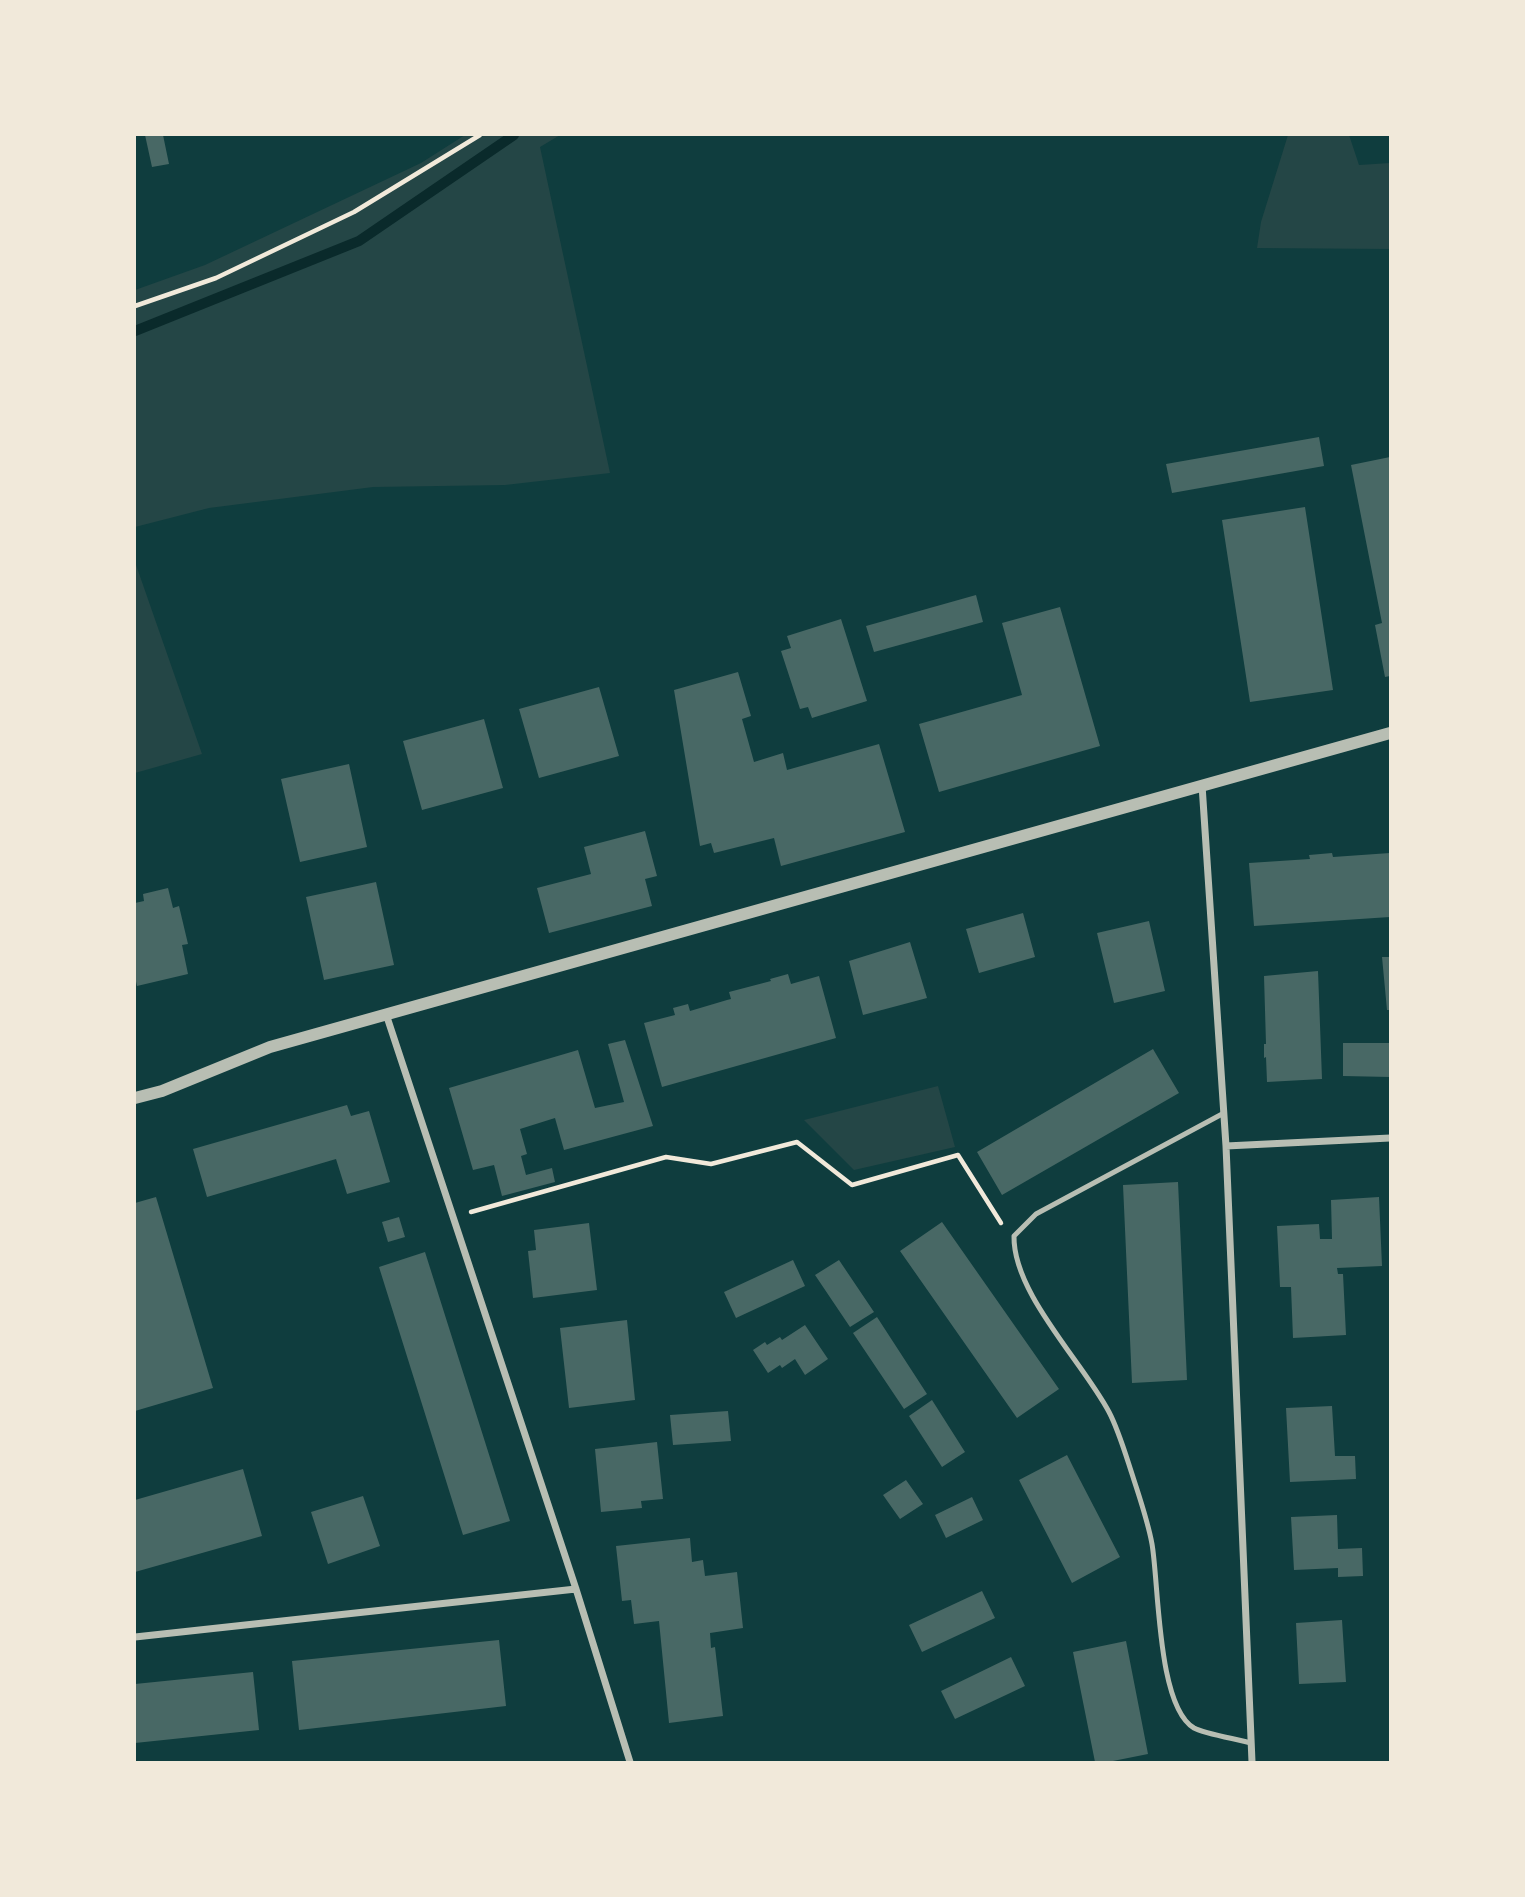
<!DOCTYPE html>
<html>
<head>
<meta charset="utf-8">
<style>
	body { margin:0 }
	#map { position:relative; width:1525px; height:1897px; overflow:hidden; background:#0f3d3e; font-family:Lora,serif }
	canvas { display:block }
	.frame { position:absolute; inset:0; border:136px solid #f1e9da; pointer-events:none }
</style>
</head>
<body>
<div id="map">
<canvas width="1525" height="1897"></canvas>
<div class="frame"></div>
</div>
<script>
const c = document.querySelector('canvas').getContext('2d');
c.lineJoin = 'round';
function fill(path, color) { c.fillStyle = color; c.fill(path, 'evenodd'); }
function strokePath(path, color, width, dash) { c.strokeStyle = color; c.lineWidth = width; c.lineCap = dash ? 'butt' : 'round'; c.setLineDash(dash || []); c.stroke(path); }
const green = new Path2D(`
	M465,135H560L540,147L610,473L505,485L373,487L209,508L135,527V290L205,265L421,163Z
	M1288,135H1349L1359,165L1390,163V249L1257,248L1261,222Z
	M135,562L202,754L135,773Z
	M938,1086L955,1147L854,1170L804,1120Z`);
const stream = new Path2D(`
	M135,331L359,241L514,135`);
const building = new Path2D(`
	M145,135H163L169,164L152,167Z
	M1319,437L1324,466L1172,493L1166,464Z
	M1390,457V676L1385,677L1375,625L1382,623L1351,465Z
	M1305,507L1333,690L1250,702L1222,520Z
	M976,595L983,622L874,652L866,626Z
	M1060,607L1100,746L939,792L919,724L1022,695L1002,623Z
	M841,619L867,701L812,718L808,707L800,709L781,651L791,648L787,636Z
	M738,672L751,716L742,719L754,762L783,753L787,770L879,744L905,832L781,866L774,838L714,853L711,843L700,846L674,690Z
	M599,687L619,756L539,778L519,709Z
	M484,719L503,788L422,810L403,741Z
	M349,764L367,847L300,862L281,779Z
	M645,831L657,876L645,879L652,906L549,933L537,888L591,874L584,847Z
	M1332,853L1333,857L1390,853V917L1254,926L1249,863L1310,859L1309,855Z
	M376,882L394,965L324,980L306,897Z
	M168,888L173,908L179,906L188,944L182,945L188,974L137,986L135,977V903L144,901L143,894Z
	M1023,913L1035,957L979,973L966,929Z
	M1149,921L1165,991L1114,1003L1097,933Z
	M910,942L927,998L863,1015L849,961Z
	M1382,957H1390V1010H1387Z
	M1318,971L1322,1079L1267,1082L1266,1057L1264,1058V1044H1266L1264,976Z
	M788,974L791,984L819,976L836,1038L662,1087L644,1023L675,1015L673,1008L688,1004L690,1011L727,1000L731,999L729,992L771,981L770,979Z
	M625,1040L653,1126L564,1150L555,1118L520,1129L527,1154L521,1156L526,1175L552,1168L555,1182L502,1196L494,1165L473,1170L449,1088L578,1050L595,1108L624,1102L608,1044Z
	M1343,1043H1390V1077L1343,1076Z
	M1153,1049L1179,1093L1002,1195L977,1152Z
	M347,1105L351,1116L369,1111L390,1182L347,1194L336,1159L207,1197L193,1149Z
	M1178,1182L1187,1380L1132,1383L1123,1185Z
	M156,1197L213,1388L135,1411V1203Z
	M1379,1197L1382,1266L1337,1268L1338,1274H1343L1346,1335L1293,1338L1291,1287H1280L1277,1226L1319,1224L1320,1239H1332L1331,1200Z
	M399,1217L405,1237L388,1242L382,1222Z
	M942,1222L1059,1389L1017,1418L900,1251Z
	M589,1223L597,1290L533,1298L528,1251L536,1250L534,1230Z
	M425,1252L510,1521L463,1535L379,1267Z
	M793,1260L805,1286L736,1318L724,1292Z
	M839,1260L874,1312L850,1327L815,1275Z
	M877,1317L927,1394L904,1409L853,1333Z
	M627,1320L635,1400L569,1408L560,1328Z
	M805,1325L828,1359L805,1375L795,1359L782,1368L780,1365L768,1373L753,1350L765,1342L767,1345L780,1337L782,1340Z
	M932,1400L965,1452L942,1467L909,1416Z
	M1332,1406L1335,1456H1355L1356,1479L1290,1482L1286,1408Z
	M728,1411L731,1441L673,1445L670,1415Z
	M657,1442L663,1499L641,1501L642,1508L601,1512L595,1449Z
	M1067,1455L1120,1557L1072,1583L1019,1480Z
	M243,1469L262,1536L135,1572V1500Z
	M906,1480L923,1504L900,1519L883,1495Z
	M363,1496L380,1546L328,1564L311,1512Z
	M972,1497L983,1520L946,1538L935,1515Z
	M1337,1515L1338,1549L1362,1548L1363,1576L1338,1577V1568L1294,1570L1291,1517Z
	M690,1538L692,1562L703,1560L705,1576L737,1572L743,1628L710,1633L711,1648L715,1647L723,1716L669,1723L659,1621L634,1624L631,1600L622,1601L616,1546Z
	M982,1591L995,1618L922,1652L909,1625Z
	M1342,1620L1346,1682L1299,1684L1296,1623Z
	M499,1640L506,1706L299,1730L292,1661Z
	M1126,1641L1148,1754L1108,1762H1095L1073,1652Z
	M1011,1657L1025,1686L955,1719L941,1691Z
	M253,1672L259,1730L135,1743V1684Z`);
const path = new Path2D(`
	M135,306L216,278L354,212L480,135
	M471,1212L666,1157L711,1164L797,1142L852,1185L958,1155L1001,1223`);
const service = new Path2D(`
	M1224,1113L1036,1214L1014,1236C1013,1293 1082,1361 1109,1412C1119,1431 1126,1456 1133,1477C1140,1499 1148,1522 1152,1544C1159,1584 1157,1706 1194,1728C1205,1734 1237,1739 1251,1743`);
const minor = new Path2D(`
	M1202,785L1226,1146L1252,1762
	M386,1014L576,1589L630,1762
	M1226,1146L1390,1138
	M135,1637L576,1589`);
const tertiary = new Path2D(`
	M135,1098L162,1091L270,1047L1390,733`);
fill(green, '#244646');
strokePath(stream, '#0a2a2b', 10);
fill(building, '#486865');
strokePath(path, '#f1e9da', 4.5);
strokePath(service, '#b8beb3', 5);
strokePath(minor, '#b8beb3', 7);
strokePath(tertiary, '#b8beb3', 12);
</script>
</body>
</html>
